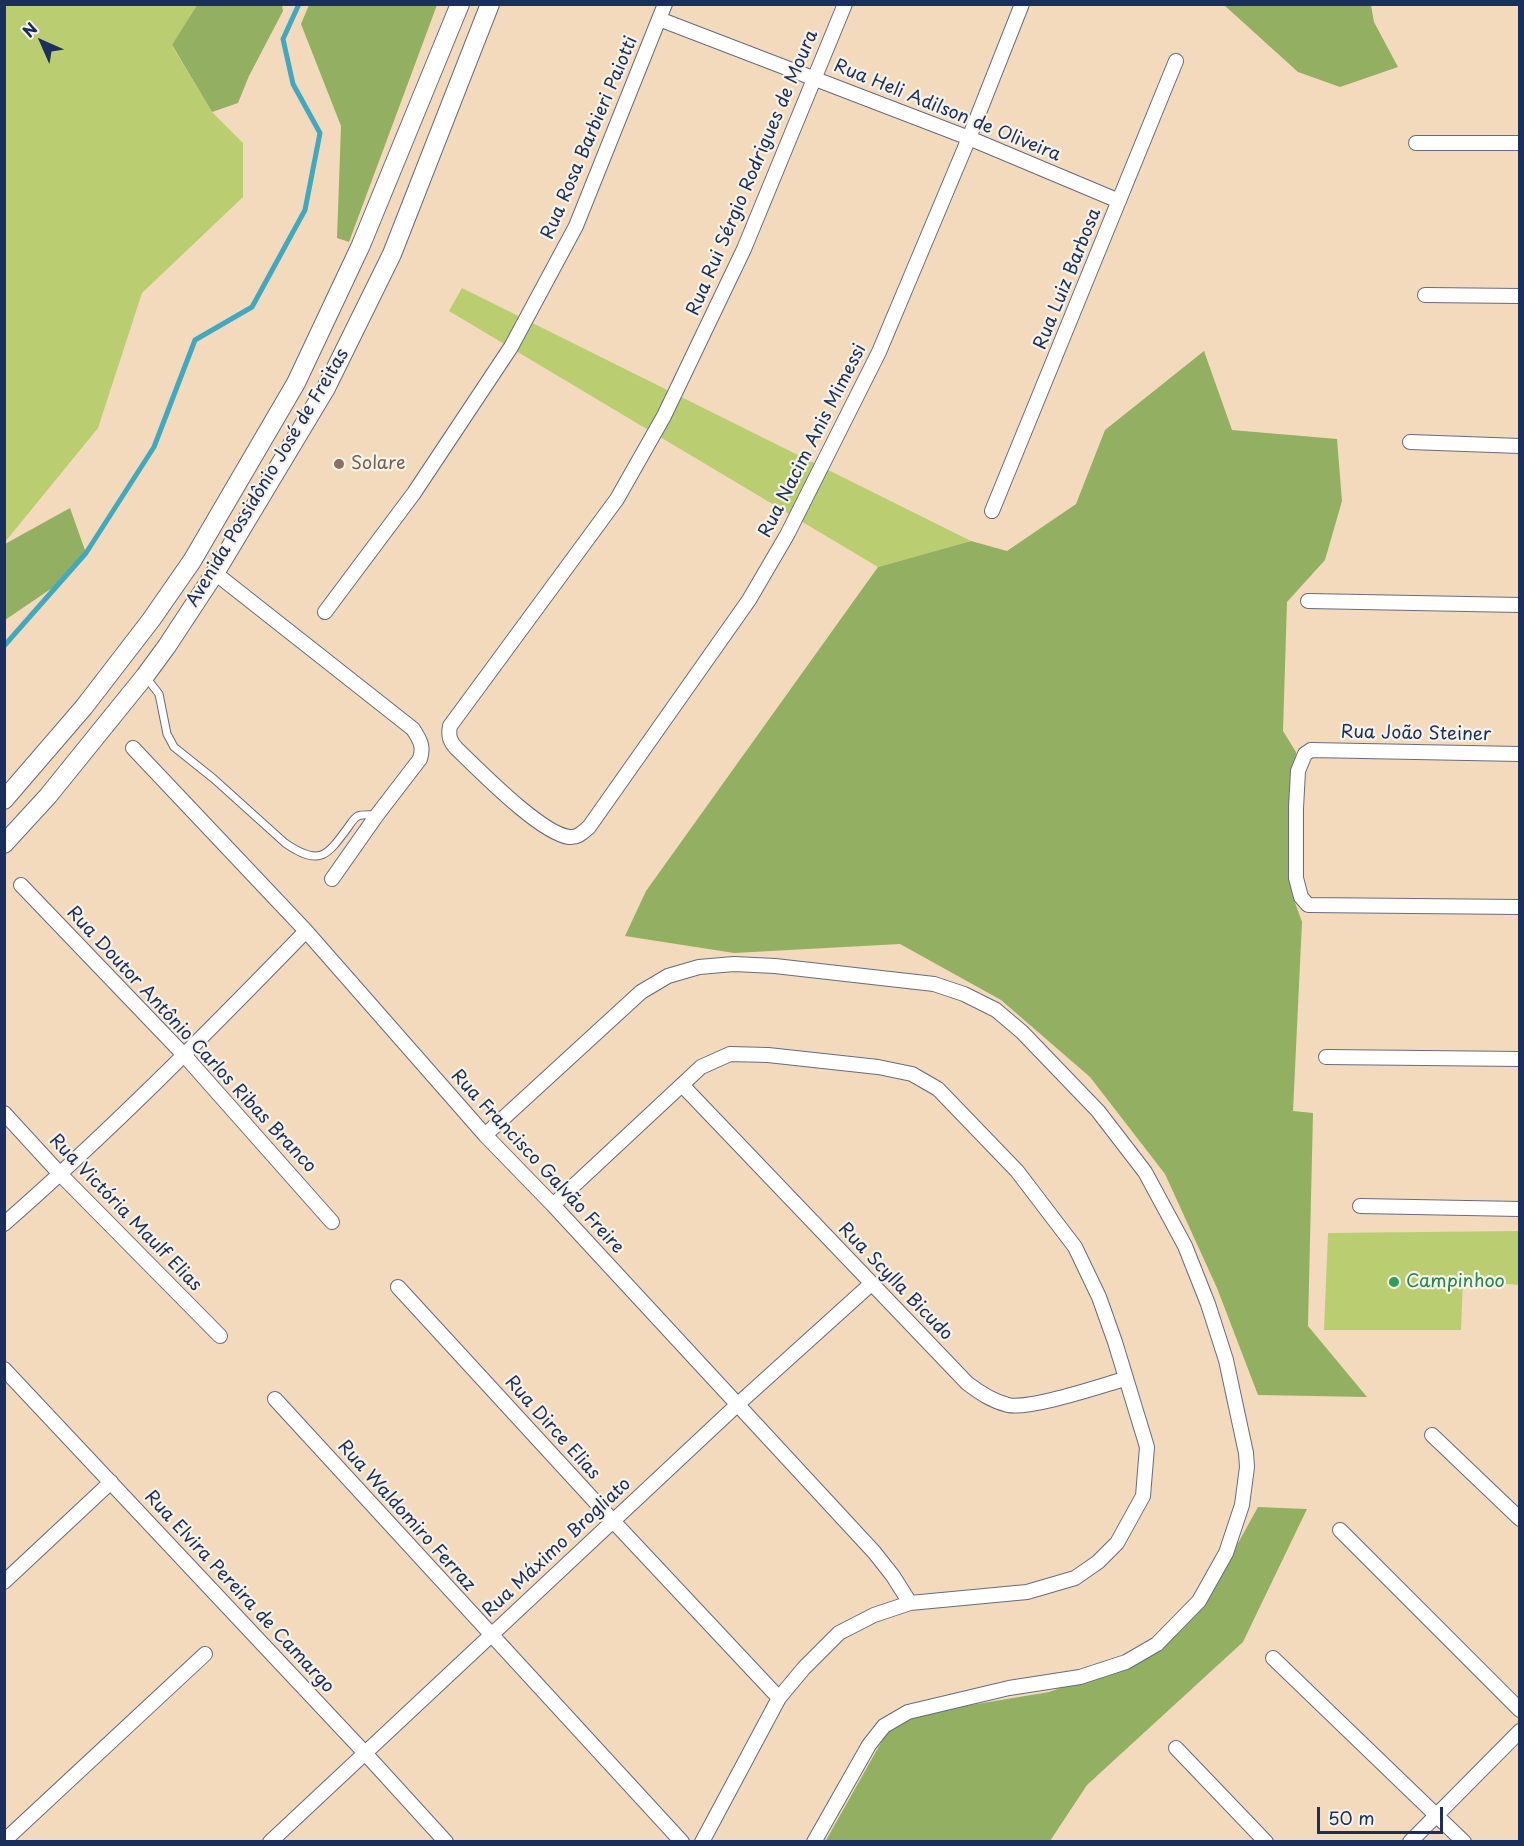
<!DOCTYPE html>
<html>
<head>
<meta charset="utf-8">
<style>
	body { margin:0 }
	#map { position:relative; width:1524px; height:1846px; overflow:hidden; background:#f3dabc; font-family:"Playpen Sans",sans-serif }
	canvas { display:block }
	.frame { position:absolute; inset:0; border:6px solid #1b2f5e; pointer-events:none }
	.north { position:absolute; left:12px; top:12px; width:60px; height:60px; -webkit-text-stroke:4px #f7f3e8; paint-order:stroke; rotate:315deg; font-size:16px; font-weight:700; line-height:24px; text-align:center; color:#1b2f5e }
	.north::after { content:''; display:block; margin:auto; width:21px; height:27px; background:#1b2f5e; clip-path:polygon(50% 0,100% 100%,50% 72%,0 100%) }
	.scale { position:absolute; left:1317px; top:1807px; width:126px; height:27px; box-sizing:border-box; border:3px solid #1b2f5e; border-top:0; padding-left:8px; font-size:18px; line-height:21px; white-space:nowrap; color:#1b2f5e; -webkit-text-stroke:4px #f7f3e8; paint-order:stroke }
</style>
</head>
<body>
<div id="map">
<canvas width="1524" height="1846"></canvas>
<div class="frame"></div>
<div class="north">N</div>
<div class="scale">50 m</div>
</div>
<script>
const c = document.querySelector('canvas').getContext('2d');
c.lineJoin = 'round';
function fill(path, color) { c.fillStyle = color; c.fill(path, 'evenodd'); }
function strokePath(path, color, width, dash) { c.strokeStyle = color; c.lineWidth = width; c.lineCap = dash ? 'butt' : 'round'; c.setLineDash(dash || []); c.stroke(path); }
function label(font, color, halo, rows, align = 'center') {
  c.font = font + ' "Playpen Sans",sans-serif'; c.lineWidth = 4.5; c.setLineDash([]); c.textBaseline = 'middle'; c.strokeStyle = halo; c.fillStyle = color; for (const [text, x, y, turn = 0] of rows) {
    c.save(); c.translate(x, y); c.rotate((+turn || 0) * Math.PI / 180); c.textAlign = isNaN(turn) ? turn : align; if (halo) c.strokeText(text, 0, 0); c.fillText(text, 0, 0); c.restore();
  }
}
const green = new Path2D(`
	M5,5H197L172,46L212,112L243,143V197L142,293L98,428L5,542Z
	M462,288L971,541L878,567L449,311Z
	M1519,1231V1285L1463,1280L1461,1330H1324L1328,1233Z`);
const forest = new Path2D(`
	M197,5H282L283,11L249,76L238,103L212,112L172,45Z
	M309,5H437L349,242L337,238L341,126L301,24Z
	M1224,5H1371L1374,22L1398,67L1340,87L1298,72Z
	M1204,351L1232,430L1337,439L1342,501L1325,560L1287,602L1283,731L1296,752L1292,894L1302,922L1293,1111L1313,1113L1308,1326L1367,1397L1258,1395L1217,1288L1165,1174L1090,1077L1001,1000L900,944L734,953L625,936L646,891L878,567L971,541L1007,551L1076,504L1105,430Z
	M70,508L86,553L58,584L5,620V544Z
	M1258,1507L1307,1509L1243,1642L1087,1785L1050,1841L825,1842L887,1732L923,1713L1049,1692L1136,1662L1206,1601Z`);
const stream = new Path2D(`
	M4,646L86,553L154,447L195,340L252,307L305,210L320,133L293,84L283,39L299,4`);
const lane = new Path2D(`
	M145,676L159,694L167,734L174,747L214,779L285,843C320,867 327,856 349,826C351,823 354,818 358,816C363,814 372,815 377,815`);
const street = new Path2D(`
	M845,4L744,249L664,416L617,499L450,726C448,736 450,742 457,749C479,770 540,833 569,837C578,838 583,832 589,827L749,600L787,535L879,352L969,138L1022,4
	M659,19L969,138L1119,201
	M1416,143H1520
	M1425,295L1520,296
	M1410,442L1520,446
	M992,511L1176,61
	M215,573L413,729C420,740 424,746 420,759L377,815L332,879
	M1308,601L1520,605
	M325,612L414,493L511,347L576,226L665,4
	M133,748L306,931L485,1135L553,1205L874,1552L893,1576L910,1603
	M1520,754L1311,750L1305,754L1298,771L1296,808V878L1301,897L1308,905L1520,907
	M21,885L185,1056L332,1222
	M1326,1057L1520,1059
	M682,1085L967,1383C980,1393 992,1401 1008,1405C1030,1410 1100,1386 1125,1379
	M4,1113L60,1174L220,1336
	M485,1135L641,992L668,976L699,967L734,964L775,966L934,984L964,994L996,1010L1022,1032L1098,1111L1145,1172L1185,1246L1208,1304L1226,1360L1246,1453L1247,1467L1242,1505L1226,1553L1199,1601L1157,1644L1126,1662L1080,1677L1009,1688L908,1712L884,1726L869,1745L814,1842
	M553,1205L701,1067L730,1054L768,1055L878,1067L912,1074L938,1089L1017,1171L1075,1247L1099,1297L1115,1342L1147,1447L1143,1496L1117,1543L1098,1562L1075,1578L1027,1592L910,1603L874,1615L839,1633L804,1668L779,1698L702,1842
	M1360,1206L1520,1209
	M4,1224C110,1131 208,1032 306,931
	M398,1287L613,1521L779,1698
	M4,1369L364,1752L446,1842
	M275,1399L682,1842
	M1432,1435L1520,1519
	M1340,1530L1520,1710
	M4,1582L111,1482
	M1273,1658L1464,1842
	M1176,1748L1266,1842
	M4,1841L205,1654
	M270,1842L737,1405L871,1284
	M1410,1842L1520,1731`);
const secondary = new Path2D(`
	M4,800L84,707L151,620L192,561L296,383L361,245L460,4
	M4,844L48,796L145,676L167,646L215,573L326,388L392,254L490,4`);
const markers = [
	[339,464,6,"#8d6e63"],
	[1394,1282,6,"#2e9e5b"]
];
const streetNames = [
	["Rua Heli Adilson de Oliveira",947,111,22],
	["Rua Rosa Barbieri Paiotti",590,138,-67],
	["Rua Rui Sérgio Rodrigues de Moura",753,173,-67],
	["Rua Luiz Barbosa",1068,279,-68],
	["Rua Nacim Anis Mimessi",813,441,-63],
	["Avenida Possidônio José de Freitas",268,478,-59],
	["Rua João Steiner",1416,734,1],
	["Rua Doutor Antônio Carlos Ribas Branco",191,1040,47],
	["Rua Francisco Galvão Freire",537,1162,47],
	["Rua Victória Maulf Elias",125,1213,46],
	["Rua Scylla Bicudo",895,1282,46],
	["Rua Dirce Elias",552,1428,48],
	["Rua Waldomiro Ferraz",406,1516,48],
	["Rua Máximo Brogliato",557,1548,-43],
	["Rua Elvira Pereira de Camargo",239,1592,47]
];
const educationNames = [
	["Solare",351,464]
];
const leisureNames = [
	["Campinhoo",1406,1282]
];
fill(green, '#bacd70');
fill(forest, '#93b062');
strokePath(stream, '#40a9c0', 5);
strokePath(lane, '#676b7f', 9);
strokePath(street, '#676b7f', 16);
strokePath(secondary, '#676b7f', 20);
strokePath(lane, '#fff', 7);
strokePath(street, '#fff', 14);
strokePath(secondary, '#fff', 18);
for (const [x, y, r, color] of markers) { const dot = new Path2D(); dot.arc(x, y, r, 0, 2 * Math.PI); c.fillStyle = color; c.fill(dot); strokePath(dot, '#f7f3e8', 2); }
label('18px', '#1b2f5e', '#f7f3e8', streetNames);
label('18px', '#785e54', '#f7f3e8', educationNames, 'left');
label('18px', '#27864d', '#f7f3e8', leisureNames, 'left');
</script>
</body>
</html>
